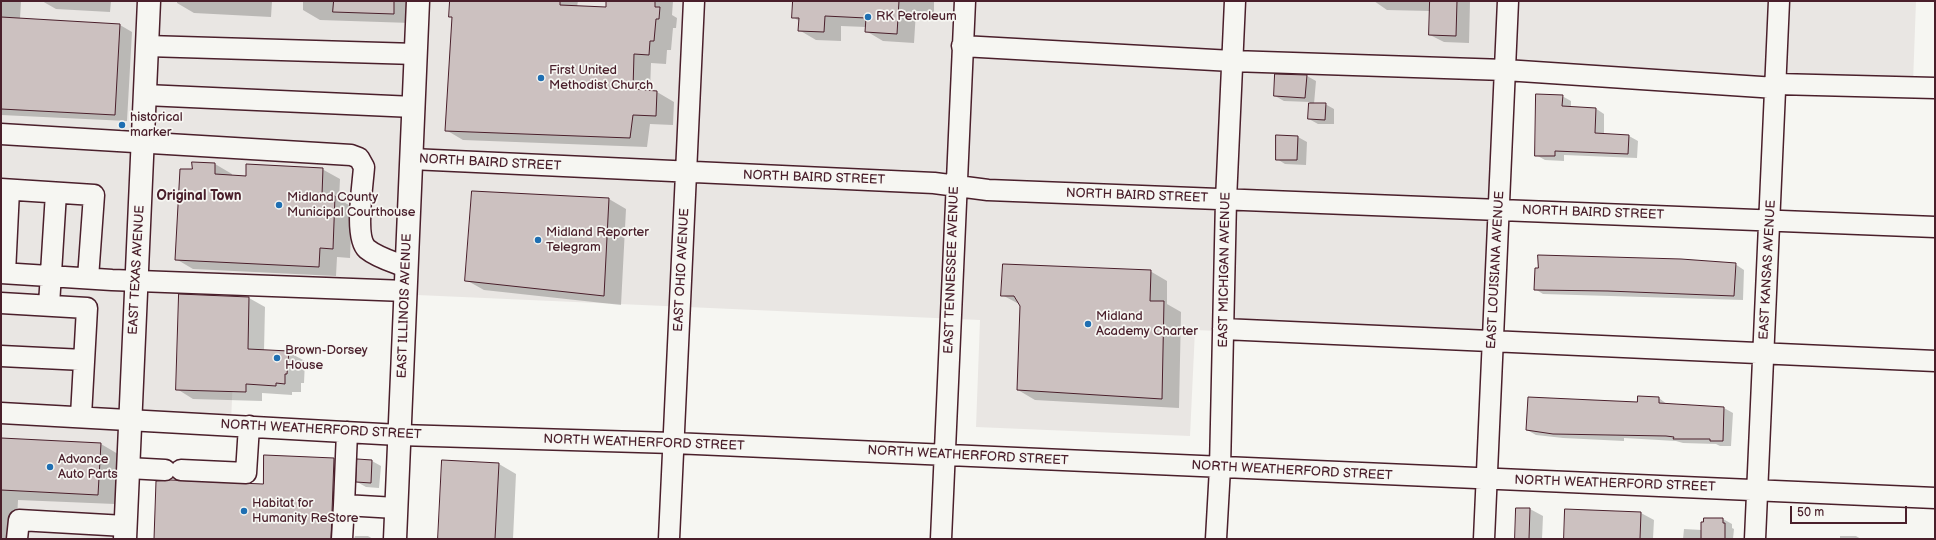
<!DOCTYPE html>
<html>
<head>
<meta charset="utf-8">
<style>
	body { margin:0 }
	#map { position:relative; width:1936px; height:540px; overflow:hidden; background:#f6f6f2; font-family:"Balsamiq Sans",sans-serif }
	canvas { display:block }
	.frame { position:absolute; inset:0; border:2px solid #4a1f2b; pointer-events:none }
	.scale { position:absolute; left:1790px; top:506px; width:117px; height:18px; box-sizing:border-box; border:2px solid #4a1f2b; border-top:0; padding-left:5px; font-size:12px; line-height:14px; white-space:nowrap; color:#4a1f2b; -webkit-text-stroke:3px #f6f6f2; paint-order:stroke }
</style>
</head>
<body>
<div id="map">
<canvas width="1936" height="540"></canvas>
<div class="frame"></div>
<div class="scale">50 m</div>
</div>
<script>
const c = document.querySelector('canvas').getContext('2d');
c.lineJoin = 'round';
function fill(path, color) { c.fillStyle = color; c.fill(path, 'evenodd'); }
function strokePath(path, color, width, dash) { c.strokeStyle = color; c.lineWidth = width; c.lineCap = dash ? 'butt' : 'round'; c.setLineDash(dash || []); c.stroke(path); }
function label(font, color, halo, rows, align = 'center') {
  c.font = font + ' "Balsamiq Sans",sans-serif'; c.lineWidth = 3.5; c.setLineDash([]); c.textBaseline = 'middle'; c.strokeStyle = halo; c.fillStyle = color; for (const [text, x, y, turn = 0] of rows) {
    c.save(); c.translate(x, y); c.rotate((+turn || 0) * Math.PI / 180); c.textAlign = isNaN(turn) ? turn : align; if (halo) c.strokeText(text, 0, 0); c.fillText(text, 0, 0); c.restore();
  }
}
const built = new Path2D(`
	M1,1H1916L1913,83L1506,71L1494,343L1195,330L1190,436L976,427L980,320L237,287L231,422L131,420L125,539H1Z`);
const shadow = new Path2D(`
	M1,1H21L20,19L120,25L132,32L127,121L1,115Z
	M42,1H111L110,12L56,9Z
	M177,1H272L271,17L194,13L177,3Z
	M303,1H412L411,23L320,20L303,10Z
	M451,1H578L577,7L606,8L607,1H673L672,15L677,18L676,28H673L671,50H667L666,64L651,63L650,91L657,92L674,102L673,125L650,124L647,147L463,140L446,130L453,18L450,16Z
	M794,1H934V12L916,11L914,43L883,41L866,31V27L841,26V41L816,40L799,30V21L793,17Z
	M1374,1H1470L1469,43L1444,42L1430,35L1431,11L1387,10Z
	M1307,76L1316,81L1314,104H1325L1334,109V124H1318L1309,119L1310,102L1284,101L1275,96Z
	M1562,96L1571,101V108H1595L1604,114V134L1629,136L1638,141L1637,158L1564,155V161L1545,160L1536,155Z
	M1298,137L1307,142L1306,165L1285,164L1277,159Z
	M215,164L232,174V176L247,177L322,169L340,179L339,199L352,207L350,258L337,257L336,276L193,269L176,259L193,171Z
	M609,199L626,209L621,305L484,290L466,280Z
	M1735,264L1744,270L1743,300L1543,294L1535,289Z
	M1150,271L1167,281V304L1181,312L1179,408L1035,400L1018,390L1021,305L1002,295Z
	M180,295L249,298L265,307L264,351L288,352L305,361L304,383H301V392H292V395L262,393V401L193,399L177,389Z
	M1659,398L1668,405L1724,408L1733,413L1731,446H1720L1716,444L1683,443L1676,441L1624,438V441L1563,438L1536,435L1527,430Z
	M1,439L101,444L118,454L115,504L18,500L16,539H1Z
	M265,456L334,459L351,469L349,539H155L264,485Z
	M372,461L381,466L379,488L366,487L357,482Z
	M499,464L516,474L513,539H439Z
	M1530,509L1543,516L1542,539H1516Z
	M1566,510L1641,513L1654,520L1653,539H1565Z
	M1723,519L1732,524V528L1734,529L1733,539H1683L1684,529L1702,530Z
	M355,536H368L373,539H354Z
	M1840,536H1856L1861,539H1840Z`);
const building = new Path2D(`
	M334,1H394V14L333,12Z
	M450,1H560V5L606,7V1H655V7H660L659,19H656L654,41H650L649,55L634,54L633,89L657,91L656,116L633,115L630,138L445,131L452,17H449Z
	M793,1H899L897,34L865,32L866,18L825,16L824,32L798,31L799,18H792Z
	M1430,1H1457L1456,36L1429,35Z
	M1,17L120,24L115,115L1,109Z
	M1275,74L1307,75L1305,98L1274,96Z
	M1536,94L1563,95L1562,106L1596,108L1595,133L1629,135L1628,154L1555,151V156H1535Z
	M1309,103H1326L1325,120L1308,119Z
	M1276,135L1298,136L1297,160H1276Z
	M192,162L215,163V174L246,176V164L323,168L322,195L335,196L333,249L320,248L319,267L175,260L180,169H192Z
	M472,191L609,198L604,296L465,281Z
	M1538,255L1681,259L1736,263L1734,296L1608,291L1534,290L1535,268H1538Z
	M1003,264L1151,270L1150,301H1164L1162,399L1017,390L1020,306L1014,296H1001Z
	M179,294L249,297L248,349L289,351L287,374H285V384L276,383V386L246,384V392L176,390Z
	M1638,396L1659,397V403L1724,407L1723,441H1710V439H1673L1674,437L1666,436L1553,434L1526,430L1528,397L1637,402Z
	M1,438L101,443L98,495L1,490Z
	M264,455L334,458L331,539H154L156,481L171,480L263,484Z
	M357,459L372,460L371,483L356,482Z
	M442,460L499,463L495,539H438Z
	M1516,508H1530L1529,539H1515Z
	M1565,509L1641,512L1640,539H1564Z
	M1704,518H1723V523H1725V539H1701V522H1703Z`);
const minor = new Path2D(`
	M147,46L416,54
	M962,46L1232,61L1505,70L1776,88
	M1776,84L1935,88
	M145,95L414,107
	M1,134L351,155L359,158L364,167C363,184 354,237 367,249C378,258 394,262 406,267
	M411,159L934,183L988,190L1935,227
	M1,189L94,195L88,278
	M1,273L112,280L406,291
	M5,273L9,190
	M1,303L87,308L81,416
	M49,305L56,193
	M1223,329L1935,361
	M1,356L84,360
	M1,413L399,435L673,443L1935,498
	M347,432L344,505L396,508
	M128,468L165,470
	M181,470L246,473L249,426
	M17,539L19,520L125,526
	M342,539L344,505
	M669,539L694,1
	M941,539L965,1
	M1216,539L1220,468L1226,200L1235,1
	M1484,539L1508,1
	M1755,539L1779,1`);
const major = new Path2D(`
	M125,539L149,1
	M395,539L418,1`);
const markers = [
	[868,17,4,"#1f6fb2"],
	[541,78,4,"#1f6fb2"],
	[122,125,4,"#1f6fb2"],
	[279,205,4,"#1f6fb2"],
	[538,240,4,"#1f6fb2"],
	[1088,324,4,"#1f6fb2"],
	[277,358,4,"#1f6fb2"],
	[50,467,4,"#1f6fb2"],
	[244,511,4,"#1f6fb2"]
];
const poiNames = [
	["RK Petroleum",876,17],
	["First United",549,71],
	["Methodist Church",549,86],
	["historical",130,118],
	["marker",130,133],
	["Midland County",287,198],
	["Municipal Courthouse",287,213],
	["Midland Reporter",546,233],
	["Telegram",546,248],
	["Midland",1096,317],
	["Academy Charter",1096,332],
	["Brown-Dorsey",285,351],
	["House",285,366],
	["Advance",58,460],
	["Auto Parts",58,475],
	["Habitat for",252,504],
	["Humanity ReStore",252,519]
];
const streetNames = [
	["NORTH BAIRD STREET",490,163,3],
	["NORTH BAIRD STREET",814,178,2],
	["NORTH BAIRD STREET",1137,196,2],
	["NORTH BAIRD STREET",1593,213,2],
	["EAST TEXAS AVENUE",137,270,-87],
	["EAST OHIO AVENUE",682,270,-87],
	["EAST TENNESSEE AVENUE",952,270,-88],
	["EAST MICHIGAN AVENUE",1225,270,-89],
	["EAST LOUISIANA AVENUE",1496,270,-87],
	["EAST KANSAS AVENUE",1768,270,-87],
	["EAST ILLINOIS AVENUE",405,306,-88],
	["NORTH WEATHERFORD STREET",321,430,3],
	["NORTH WEATHERFORD STREET",644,443,2],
	["NORTH WEATHERFORD STREET",968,456,3],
	["NORTH WEATHERFORD STREET",1292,471,3],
	["NORTH WEATHERFORD STREET",1615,484,2]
];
const neighbourhoodNames = [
	["Original Town",199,196]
];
fill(built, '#e9e6e3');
fill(shadow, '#0003');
fill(building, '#ccc1c0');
strokePath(building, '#4a1f2b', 1);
strokePath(minor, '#4a1f2b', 23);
strokePath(major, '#4a1f2b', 25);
strokePath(minor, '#f6f6f2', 20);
strokePath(major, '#f6f6f2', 22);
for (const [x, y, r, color] of markers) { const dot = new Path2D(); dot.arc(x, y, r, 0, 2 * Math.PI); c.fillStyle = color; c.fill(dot); strokePath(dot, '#f6f6f2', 1.5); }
label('13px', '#4a1f2b', '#f6f6f2', poiNames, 'left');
label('13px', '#4a1f2b', '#f6f6f2', streetNames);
label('bold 14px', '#4a1f2b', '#f6f6f2', neighbourhoodNames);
</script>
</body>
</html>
